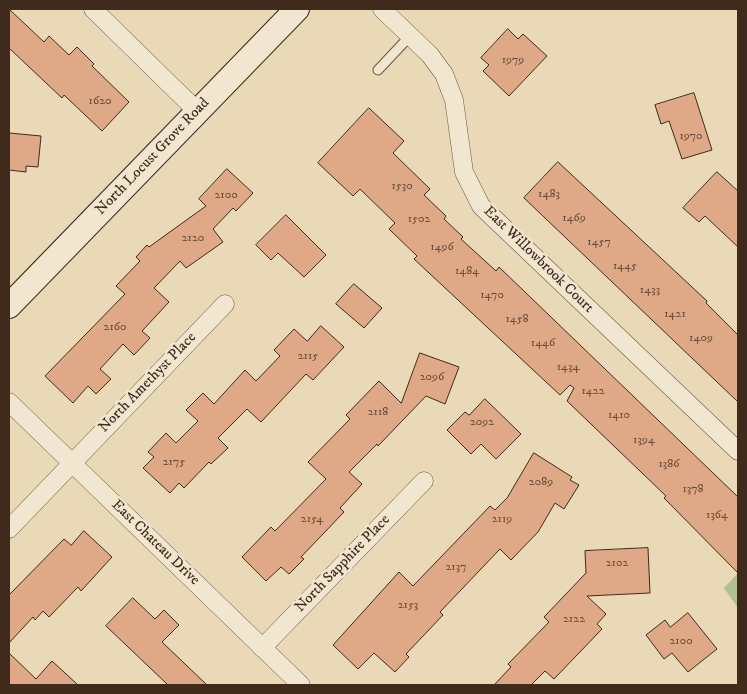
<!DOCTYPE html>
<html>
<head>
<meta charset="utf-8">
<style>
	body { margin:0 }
	#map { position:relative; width:747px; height:694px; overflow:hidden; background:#e9d9b6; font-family:"IM FELL DW Pica",serif }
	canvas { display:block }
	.frame { position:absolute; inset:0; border:10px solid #402a1c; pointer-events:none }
</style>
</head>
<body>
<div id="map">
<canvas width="747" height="694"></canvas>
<div class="frame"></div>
</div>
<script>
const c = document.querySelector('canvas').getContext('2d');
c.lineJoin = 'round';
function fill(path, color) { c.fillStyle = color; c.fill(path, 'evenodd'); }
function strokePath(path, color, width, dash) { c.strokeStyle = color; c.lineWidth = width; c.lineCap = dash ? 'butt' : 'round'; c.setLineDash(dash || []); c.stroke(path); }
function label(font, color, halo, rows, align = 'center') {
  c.font = font + ' "IM FELL DW Pica",serif'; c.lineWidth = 5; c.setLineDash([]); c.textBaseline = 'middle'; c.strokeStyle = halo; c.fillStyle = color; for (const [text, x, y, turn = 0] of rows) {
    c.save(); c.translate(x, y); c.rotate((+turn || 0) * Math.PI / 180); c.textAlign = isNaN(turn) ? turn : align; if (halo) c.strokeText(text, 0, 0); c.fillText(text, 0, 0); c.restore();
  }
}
const green = new Path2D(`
	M738,573V608L724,588Z`);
const building = new Path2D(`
	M9,9L44,42L49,36L69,55L77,47L94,64L92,66L129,102L102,131L64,95L62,98L9,48Z
	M508,29L518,39L523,34L547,56L509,96L483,71L489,65L481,58Z
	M694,93L712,150L682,159L669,121L661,124L655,105Z
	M369,108L404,141L393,153L430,189L424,195L446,216L444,219L463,237L461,239L496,271L499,267L738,497V573L664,498L666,496L567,401L574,388L570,385L560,395L414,259L417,256L389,229L395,223L360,189L353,196L318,163Z
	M9,133L41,136L38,167L26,166V172L9,170Z
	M558,162L707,301L706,303L738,335V402L524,198Z
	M227,169L253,193L236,211L233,208L213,229L223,242L186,268L180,261L154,288L169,302L142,331L150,338L134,355L123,344L100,369L111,379L96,394L88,386L73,403L45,376L125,294L116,286L140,261L136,257L147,245L149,247L206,206L199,199Z
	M717,172L738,191V247L705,216L699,222L683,208Z
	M286,215L326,255L304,277L278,253L271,260L256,245Z
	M354,284L382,308L364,328L336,304Z
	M321,326L344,347L313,380L306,374L261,422L247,409L218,438L228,448L211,464L209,462L184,488L179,483L170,493L143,468L154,457L148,452L166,433L176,443L198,421L186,410L203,393L214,404L245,370L256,381L280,356L274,350L294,329L307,341Z
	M420,353L459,367L445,404L426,396L378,446L377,444L349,472L362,484L340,508L344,512L301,557L304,559L289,574L281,567L266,581L242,557L271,527L275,531L326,479L308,462L350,419L346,415L379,381L401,403Z
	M485,399L521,434L496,459L481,444L471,454L447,430L465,412L469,415Z
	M534,453L572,477L570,480L579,485L564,509L555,503L538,532L511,560L500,549L440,612L443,615L406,654L409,657L395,672L374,653L358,669L333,645L399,572L413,586L490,506L495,510L507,498Z
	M84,531L112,557L81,591L78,587L49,617L43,611L35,620L33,617L9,643V595L64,539L71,545Z
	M648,548L650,593L587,596L606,614L597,624L602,629L554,679L545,671L531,685H494L511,667L508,664L549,622L544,617L586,573L585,551Z
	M133,598L155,619L164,610L179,625L162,642L207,685H168L106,626Z
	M688,613L717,649L688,672L672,653L664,659L646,635L665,620L670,627Z
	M9,653L36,679L52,661L78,685H9Z`);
const service = new Path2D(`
	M378,70L410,36`);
const minor = new Path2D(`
	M93,9L197,111
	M382,9L430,55L444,74L454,100L464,172L481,206L738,451
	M9,402L301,685
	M9,529L225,304
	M262,648L424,481`);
const secondary = new Path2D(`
	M9,306L297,9`);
const numberNames = [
	["1979",513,61],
	["1620",100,102],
	["1970",691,137],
	["1530",402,187],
	["1483",549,195],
	["2100",226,196],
	["1469",574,219],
	["1502",419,220],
	["2120",193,239],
	["1457",599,243],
	["1496",442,248],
	["1445",625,267],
	["1484",467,272],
	["1433",650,291],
	["1470",492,296],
	["1421",675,315],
	["1458",517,320],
	["2160",115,328],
	["1409",701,339],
	["1446",543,344],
	["2115",308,357],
	["1434",568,368],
	["2096",432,378],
	["1422",593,392],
	["2118",378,413],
	["1410",619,416],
	["2092",482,423],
	["1394",644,441],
	["2175",174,463],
	["1386",669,465],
	["2089",541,483],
	["1378",693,490],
	["1364",717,516],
	["2154",312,520],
	["2119",502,520],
	["2102",617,564],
	["2137",456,568],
	["2153",408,606],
	["2122",574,620],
	["2100",681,642]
];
const streetNames = [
	["North Locust Grove Road",153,157,-46],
	["East Willowbrook Court",538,260,44],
	["North Amethyst Place",148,383,-46],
	["East Chateau Drive",155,543,44],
	["North Sapphire Place",343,564,-46]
];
fill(green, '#b1c092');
fill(building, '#dfa987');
strokePath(building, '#402a1c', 1);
strokePath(service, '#6a5642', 11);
strokePath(minor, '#6a5642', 19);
strokePath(secondary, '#402a1c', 26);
strokePath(service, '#f1e6d0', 9);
strokePath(minor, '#f1e6d0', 18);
strokePath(secondary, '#f1e6d0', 24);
label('12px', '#684a37', null, numberNames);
label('15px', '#402a1c', '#f1e6d0', streetNames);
</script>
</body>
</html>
